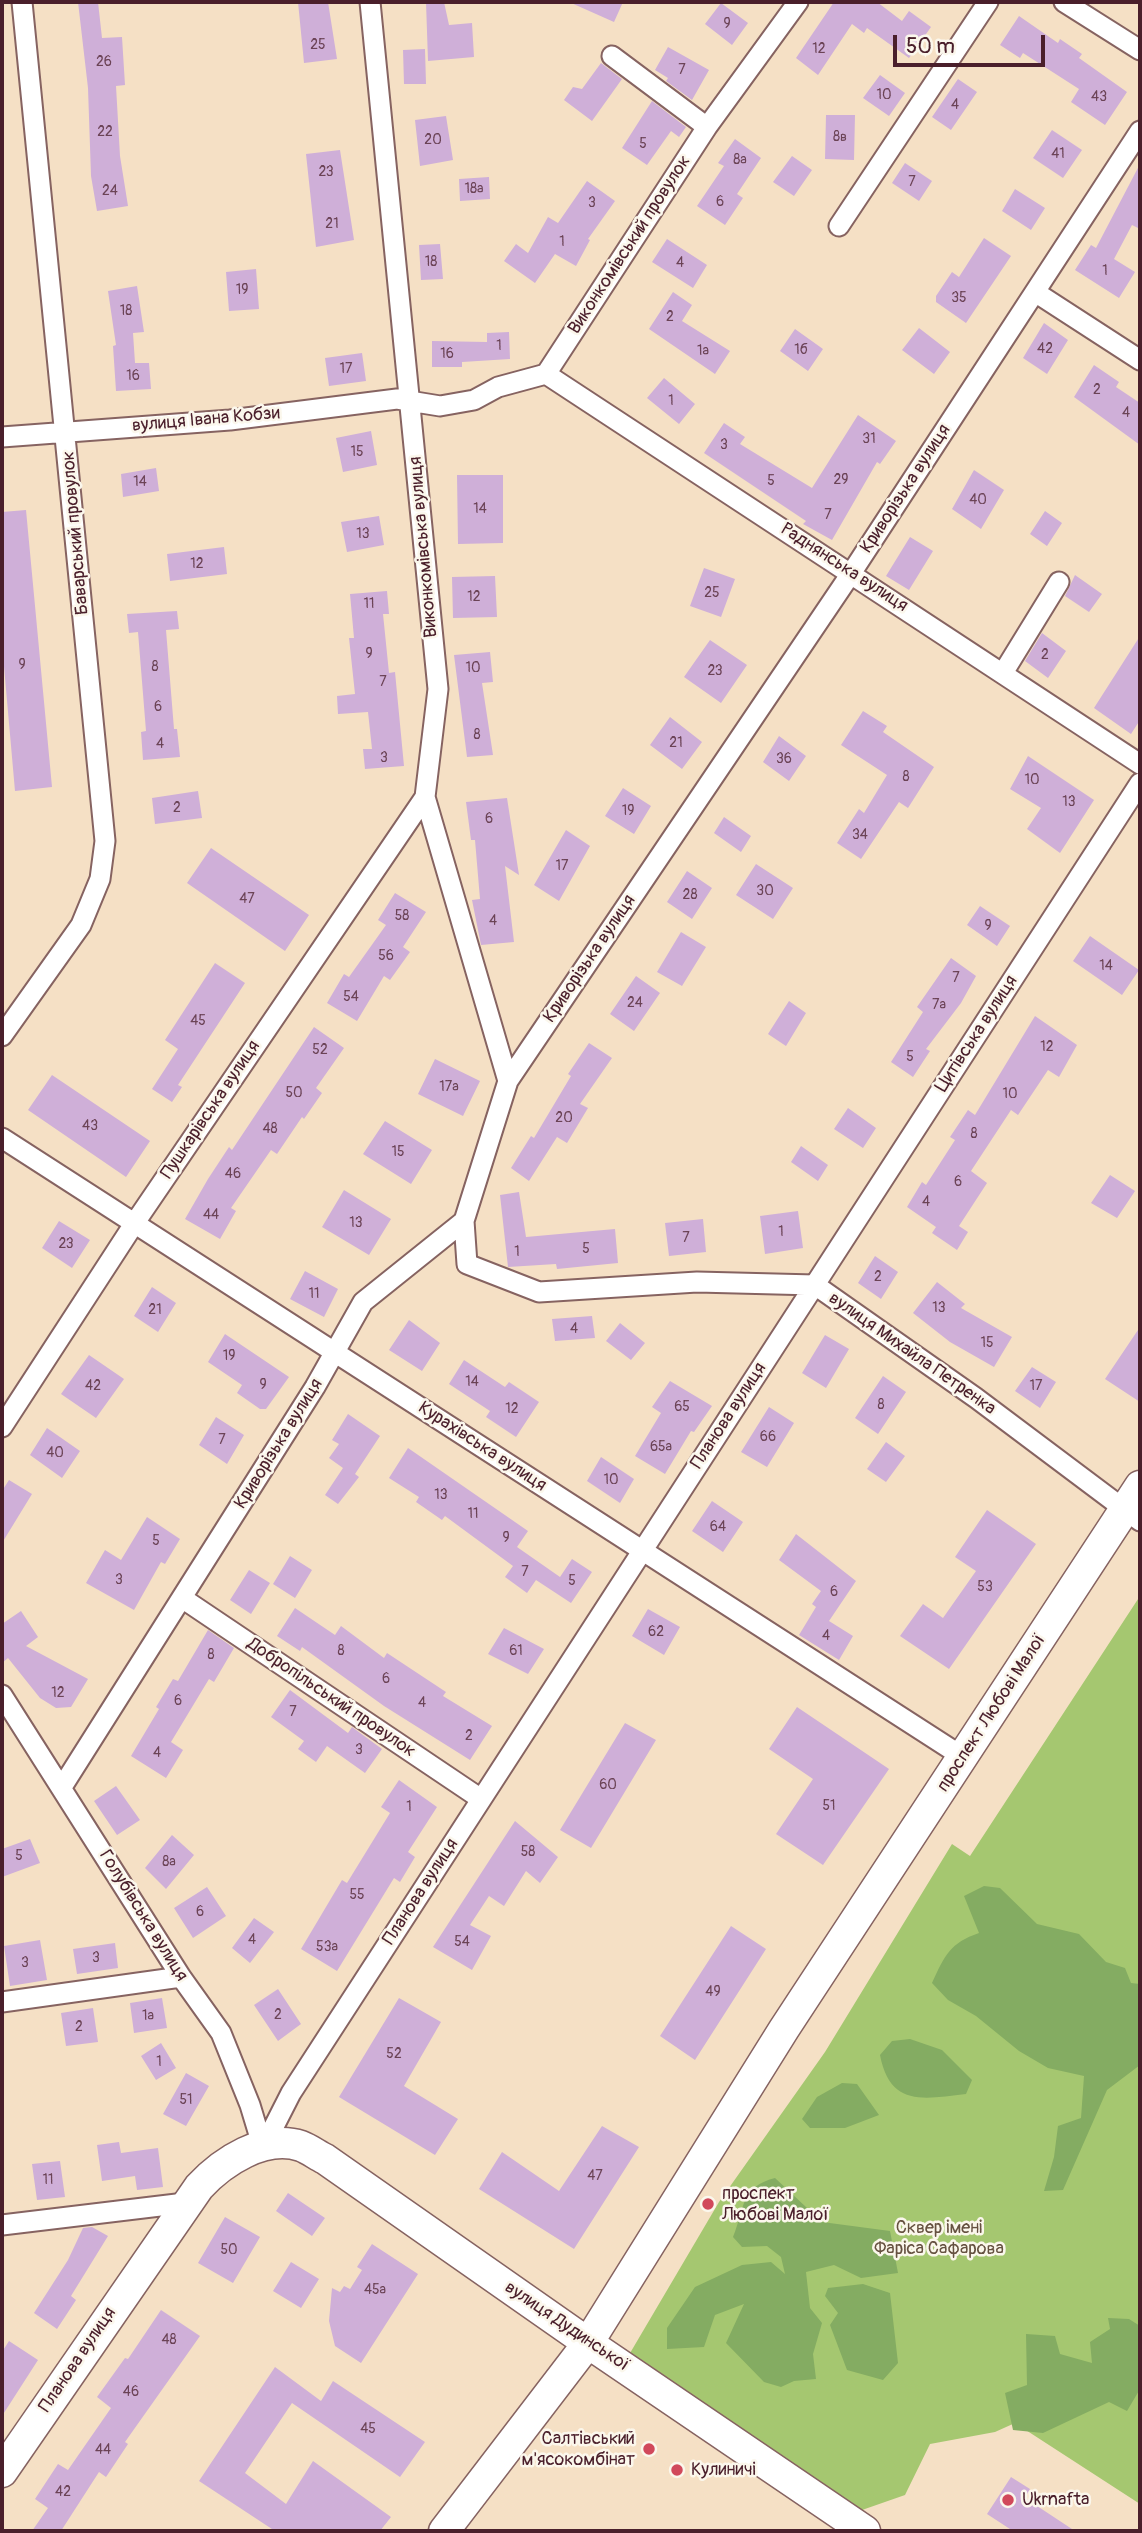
<!DOCTYPE html>
<html>
<head>
<meta charset="utf-8">
<style>
	body { margin:0 }
	#map { position:relative; width:1142px; height:2533px; overflow:hidden; background:#f5e0c5; font-family:Pangolin,sans-serif }
	canvas { display:block }
	.frame { position:absolute; inset:0; border:4px solid #4a1f2b; pointer-events:none }
	.scale { position:absolute; left:893px; top:35px; width:152px; height:32px; box-sizing:border-box; border:4px solid #4a1f2b; border-top:0; padding-left:9px; font-size:21px; line-height:24px; white-space:nowrap; color:#4a1f2b; -webkit-text-stroke:5px #fbf7ec; paint-order:stroke }
</style>
</head>
<body>
<div id="map">
<canvas width="1142" height="2533"></canvas>
<div class="frame"></div>
<div class="scale">50 m</div>
</div>
<script>
const c = document.querySelector('canvas').getContext('2d');
c.lineJoin = 'round';
function fill(path, color) { c.fillStyle = color; c.fill(path, 'evenodd'); }
function strokePath(path, color, width, dash) { c.strokeStyle = color; c.lineWidth = width; c.lineCap = dash ? 'butt' : 'round'; c.setLineDash(dash || []); c.stroke(path); }
function label(font, color, halo, rows, align = 'center') {
  c.font = font + ' Pangolin,sans-serif'; c.lineWidth = 5; c.setLineDash([]); c.textBaseline = 'middle'; c.strokeStyle = halo; c.fillStyle = color; for (const [text, x, y, turn = 0] of rows) {
    c.save(); c.translate(x, y); c.rotate((+turn || 0) * Math.PI / 180); c.textAlign = isNaN(turn) ? turn : align; if (halo) c.strokeText(text, 0, 0); c.fillText(text, 0, 0); c.restore();
  }
}
const green = new Path2D(`
	M1140,1596V2504L1015,2423L995,2432L930,2444L905,2495L842,2517L623,2365L719,2202L825,2052L952,1844L970,1856Z`);
const forest = new Path2D(`
	M984,1886L1000,1888L1037,1924L1079,1934L1106,1962L1125,1968L1131,1983L1140,1984V2065L1107,2090L1063,2190L1044,2191L1054,2157L1058,2126L1081,2118L1084,2076L1048,2068L1019,2051L976,2016L948,2000L932,1983C945,1955 950,1943 979,1933L964,1896Z
	M910,2039L942,2050L972,2080L966,2094C923,2099 890,2107 880,2055L892,2041Z
	M842,2083L857,2084L879,2115L845,2128H810L802,2119L817,2097Z
	M775,2178L822,2222L890,2231L898,2273L861,2278L834,2265L806,2272L810,2308L822,2323L813,2354L816,2379L794,2381L781,2387L764,2382L726,2343L744,2304L715,2315L704,2347L667,2349V2328L695,2287L742,2265L771,2262L785,2274L781,2257L767,2246L742,2247L733,2237C745,2208 740,2187 775,2178Z
	M863,2284L890,2293L898,2363L883,2380L847,2370L830,2325L838,2313L825,2296L828,2288Z
	M1108,2318L1129,2319L1140,2326V2389L1127,2411L1109,2402L1043,2433L1013,2430L1005,2393L1027,2385L1026,2334L1055,2336L1060,2354L1092,2363L1090,2342L1110,2329Z`);
const building = new Path2D(`
	M78,2H98L102,38L122,37L125,85L116,86L120,156L128,206L97,211L91,176L88,88Z
	M298,2H328L337,59L304,63Z
	M426,2H444L449,25L472,23L474,57L428,61Z
	M569,2H623L614,22Z
	M834,2H877L902,21L909,11L931,27L909,58L867,28L864,33L852,24L818,75L796,58Z
	M721,3L748,23L732,45L705,24Z
	M1019,16L1058,43L1060,39L1082,54L1079,58L1127,92L1105,125L1071,102L1079,89L1023,53L1020,58L1000,45Z
	M668,47L709,70L692,100L666,81L668,78L655,70Z
	M425,49L426,84H404L403,50Z
	M601,63L622,79L592,121L564,100L573,87L582,89Z
	M880,75L905,93L889,116L863,98Z
	M958,79L977,92L951,130L932,117Z
	M652,101L686,127L679,137L671,131L647,165L622,148Z
	M826,115H855L854,160L825,159Z
	M446,116L453,160L420,166L415,120Z
	M1052,130L1082,150L1063,178L1033,158Z
	M735,139L761,158L737,194L743,198L725,225L697,206L724,166L718,163Z
	M340,150L354,240L316,247L306,154Z
	M792,156L812,170L794,196L773,182Z
	M905,163L932,181L919,201L892,183Z
	M1140,164V229L1132,225L1114,259L1135,272L1119,298L1075,270L1091,245L1096,248Z
	M489,177L490,199L460,201L459,179Z
	M587,181L615,201L588,239L590,240L576,266L555,254L535,283L504,261L516,244L528,253L548,217L558,223Z
	M1015,189L1045,208L1031,230L1002,211Z
	M984,238L1011,256L966,323L936,302V296L952,272L959,277Z
	M667,239L707,265L693,288L652,262Z
	M440,244L443,279L421,280L419,245Z
	M256,269L259,309L229,311L226,272Z
	M137,286L144,332L133,333L135,363H149L151,389L116,391L113,346L116,345L108,291Z
	M673,292L692,305L682,321L730,351L715,374L649,329Z
	M1044,323L1068,340L1047,374L1023,358Z
	M919,328L950,352L934,374L902,350Z
	M795,329L823,349L808,371L780,351Z
	M509,332L510,359L462,362V367H432V341L487,342V333Z
	M362,353L366,381L329,386L325,358Z
	M1094,365L1119,382L1116,387L1140,403V445L1074,397Z
	M664,378L695,404L679,424L647,398Z
	M858,415L896,441L880,464L877,462L832,540L803,524L806,521L704,453L724,423L745,437L740,444L812,488Z
	M371,431L377,465L343,472L336,438Z
	M156,468L159,491L123,497L121,474Z
	M974,470L1004,490L981,529L952,509Z
	M457,475H503V543L458,544Z
	M26,510L52,787L15,791L2,644V512Z
	M1045,511L1062,523L1047,546L1030,534Z
	M379,516L384,545L347,552L341,522Z
	M910,537L933,551L909,590L886,576Z
	M224,547L227,574L170,581L167,554Z
	M704,568L735,579L721,617L690,606Z
	M1075,575L1102,594L1089,612L1065,596Z
	M495,576L497,617L453,618L452,577Z
	M387,591L389,614H383L389,673L395,672L404,766L365,769L363,749H372L368,712L338,714L337,696L355,694L349,638H354L350,594Z
	M177,611L179,629L166,630L174,729H177L180,757L143,760L141,732L146,731L138,632L129,633L127,614Z
	M1042,633L1066,651L1048,678L1025,661Z
	M1140,636V720L1131,734L1094,708Z
	M710,640L747,665L721,703L684,677Z
	M490,652L493,682L482,683L493,755L467,757L454,655Z
	M863,711L887,726L883,732L934,767L908,808L899,802L861,859L837,843L859,809L864,813L887,775L841,745Z
	M670,717L702,742L682,769L650,745Z
	M779,736L806,756L789,781L763,762Z
	M1028,756L1094,800L1060,853L1027,829L1041,808L1010,789Z
	M623,788L651,806L634,834L605,816Z
	M198,791L202,818L155,824L152,798Z
	M507,798L519,875L505,866L514,942L481,945L472,900L480,899L475,840H471L466,802Z
	M724,817L751,836L741,852L714,833Z
	M566,830L590,846L559,901L534,885Z
	M211,848L309,915L285,951L187,883Z
	M756,864L793,888L773,919L736,895Z
	M687,871L712,888L692,919L667,902Z
	M395,893L426,912L403,947L410,952L390,980L384,976L357,1021L327,1003L344,974L349,977L386,925L378,920Z
	M980,906L1010,926L997,946L967,925Z
	M681,932L706,947L682,986L657,972Z
	M1090,936L1139,970L1122,995L1073,961Z
	M951,958L976,976L961,1003L926,1049L930,1051L913,1077L891,1062L923,1012L917,1007Z
	M215,963L245,983L178,1085L182,1087L172,1102L152,1089L178,1049L165,1040Z
	M636,976L660,993L634,1031L610,1014Z
	M789,1001L806,1013L786,1046L768,1034Z
	M1035,1016L1077,1045L1059,1077L1048,1070L1018,1115L1011,1110L971,1171L987,1183L959,1226L968,1232L957,1250L932,1233L936,1227L907,1207L922,1182L926,1185L955,1140L950,1137L968,1110L975,1115Z
	M314,1027L344,1048L316,1088L322,1093L304,1119L302,1117L277,1154L271,1150L231,1208L236,1211L220,1239L185,1219L208,1179L229,1147L232,1150Z
	M589,1043L612,1058L580,1104L588,1108L567,1143L557,1137L529,1181L511,1168L531,1136L534,1138L571,1076L568,1074Z
	M435,1059L480,1081L463,1116L418,1094Z
	M52,1075L150,1141L126,1177L28,1110Z
	M848,1108L876,1128L863,1148L834,1129Z
	M385,1121L432,1150L411,1184L363,1154Z
	M801,1146L828,1165L818,1181L791,1162Z
	M1110,1175L1135,1191L1117,1218L1091,1203Z
	M344,1190L391,1219L369,1255L322,1227Z
	M519,1192L526,1237L615,1229L618,1263L557,1269L556,1264L508,1267L500,1195Z
	M798,1211L803,1248L765,1254L760,1216Z
	M703,1219L706,1252L669,1256L665,1223Z
	M59,1221L90,1240L72,1268L42,1248Z
	M875,1256L898,1272L881,1299L858,1283Z
	M305,1271L338,1289L324,1317L290,1299Z
	M937,1282L965,1304L961,1308L1012,1337L994,1367L950,1342L913,1313Z
	M152,1287L176,1303L158,1332L134,1316Z
	M592,1316L595,1338L555,1341L552,1319Z
	M409,1320L440,1343L422,1371L389,1350Z
	M620,1323L645,1343L631,1360L606,1341Z
	M1140,1327V1402L1105,1379Z
	M225,1334L289,1377L266,1409H260L237,1393L242,1385L208,1362Z
	M825,1335L849,1349L826,1388L802,1373Z
	M89,1355L124,1379L96,1418L61,1394Z
	M464,1360L505,1387L509,1382L539,1402L516,1437L486,1417L490,1411L449,1384Z
	M1032,1367L1056,1382L1040,1408L1015,1391Z
	M883,1376L906,1392L878,1434L855,1418Z
	M670,1381L712,1406L694,1432L691,1431L665,1474L635,1456L661,1413L652,1407Z
	M769,1407L794,1423L767,1467L741,1452Z
	M348,1414L380,1436L355,1474L359,1477L338,1504L325,1495L343,1468L329,1458L339,1444L332,1440Z
	M216,1417L244,1435L227,1464L199,1445Z
	M47,1428L80,1451L62,1478L30,1455Z
	M886,1442L905,1456L886,1482L867,1469Z
	M408,1448L528,1531L517,1547L560,1577L572,1559L592,1572L571,1603L536,1580L527,1593L505,1577L513,1566L445,1516L442,1520L416,1502L419,1497L389,1478Z
	M601,1457L634,1479L620,1503L587,1481Z
	M9,1480L32,1494L2,1543V1491Z
	M712,1501L743,1522L723,1552L692,1531Z
	M987,1510L1036,1544L949,1669L900,1636L923,1604L943,1618L976,1571L955,1557Z
	M147,1517L180,1539L165,1564L161,1562L134,1610L86,1583L105,1550L121,1560Z
	M796,1534L856,1581L829,1621L853,1636L839,1660L799,1635L816,1607L812,1604L821,1591L779,1560Z
	M290,1556L312,1570L295,1598L273,1584Z
	M249,1570L270,1583L251,1614L230,1600Z
	M295,1608L335,1635L341,1626L384,1658L387,1653L446,1692L443,1696L492,1726L470,1760L384,1706L302,1647L300,1651L277,1636Z
	M648,1609L680,1627L664,1655L632,1636Z
	M21,1611L38,1637L26,1646L88,1679L71,1707L56,1708L40,1698L8,1658L2,1663V1624Z
	M504,1628L544,1649L528,1674L488,1654Z
	M208,1630L234,1648L214,1682L209,1679L171,1742L183,1750L166,1778L131,1756L159,1709L156,1707L173,1679L178,1681Z
	M290,1690L348,1733L352,1727L382,1749L365,1773L327,1746L316,1762L298,1749L304,1741L271,1717Z
	M797,1707L889,1769L823,1865L776,1834L813,1779L769,1749Z
	M625,1723L656,1740L591,1848L560,1830Z
	M399,1780L437,1807L408,1852L415,1857L400,1882L394,1878L337,1971L301,1949L342,1880L347,1883L390,1813L381,1807Z
	M116,1786L140,1820L117,1835L94,1801Z
	M515,1821L558,1857L540,1883L526,1871L504,1906L489,1896L470,1925L491,1936L472,1970L433,1947Z
	M172,1835L194,1855L166,1889L145,1868Z
	M30,1839L40,1863L2,1877V1849Z
	M207,1887L226,1916L193,1938L174,1908Z
	M254,1918L274,1932L250,1963L232,1948Z
	M731,1926L766,1949L695,2060L660,2036Z
	M40,1940L47,1980L10,1986L4,1946Z
	M115,1943L118,1968L77,1974L73,1949Z
	M278,1989L301,2024L278,2041L254,2005Z
	M162,1998L167,2028L134,2033L130,2003Z
	M399,1998L441,2022L404,2086L458,2119L435,2155L339,2097Z
	M93,2008L98,2042L66,2046L61,2013Z
	M161,2043L176,2068L156,2080L141,2056Z
	M186,2073L209,2086L186,2126L163,2114Z
	M602,2126L639,2147L574,2249L479,2189L502,2152L559,2191Z
	M119,2142L121,2153L158,2148L163,2187L137,2190L135,2176L102,2181L97,2145Z
	M60,2161L65,2197L37,2200L32,2164Z
	M288,2193L325,2218L312,2236L276,2211Z
	M225,2217L260,2237L233,2283L198,2263Z
	M92,2227L108,2236L71,2296L76,2300L57,2329L34,2313L68,2260L83,2228Z
	M372,2244L418,2274L361,2363L335,2346L329,2321L332,2288L340,2292L344,2286L350,2289L362,2270L357,2267Z
	M291,2262L319,2279L301,2308L273,2291Z
	M161,2310L200,2336L125,2442L128,2444L106,2477L99,2472L61,2531H32L48,2508L35,2499L58,2464L68,2470L111,2408L97,2397L125,2358L128,2359Z
	M9,2341L38,2360L2,2416V2352Z
	M275,2367L321,2401L333,2381L425,2442L400,2477L292,2403L245,2473L286,2504L313,2461L391,2517L380,2531H275L199,2481Z
	M1011,2477L1030,2489L1025,2498L1075,2531H1013L987,2514Z`);
const minor = new Path2D(`
	M370,2L438,689L425,797L508,1081
	M1064,2L1140,50
	M612,56L707,127
	M839,226L988,2
	M1035,292L1140,360
	M546,374L1140,764
	M2,437L230,420L397,399L440,406L474,400L498,387L546,374L707,127L798,2
	M1003,673L1059,582
	M2,1036L81,925L100,879L105,841L22,2
	M2,1138L963,1757
	M464,1221L467,1264L539,1292L697,1282L815,1285L976,1398L1140,1521
	M2,1427L134,1224L425,797
	M182,1598L481,1799
	M2,1695L181,1977L221,2033L250,2105L263,2148
	M62,1787L315,1387L363,1302L464,1221L508,1081L852,572L1140,131
	M2,2002L181,1977
	M263,2148L291,2093L1140,783
	M2,2225L185,2203`);
const primary = new Path2D(`
	M2,2472L199,2187C222,2162 264,2134 301,2146C309,2149 317,2155 325,2159L588,2343L865,2531
	M444,2531L588,2343L784,2029L1140,1486`);
const markers = [
	[708,2204,7,"#d1495b"],
	[649,2449,7,"#d1495b"],
	[677,2470,7,"#d1495b"],
	[1008,2500,7,"#d1495b"]
];
const numberNames = [
	["9",727,24],
	["25",318,45],
	["12",819,49],
	["26",104,62],
	["7",682,70],
	["10",884,95],
	["43",1099,97],
	["4",955,105],
	["22",105,132],
	["8в",840,137],
	["20",433,140],
	["5",643,144],
	["41",1058,154],
	["8а",740,160],
	["23",326,172],
	["7",912,182],
	["18а",474,189],
	["24",110,191],
	["6",720,202],
	["3",592,203],
	["21",332,224],
	["1",562,242],
	["18",431,262],
	["4",680,263],
	["1",1105,271],
	["19",242,290],
	["35",959,298],
	["18",126,311],
	["2",670,317],
	["1",499,346],
	["42",1045,349],
	["1б",801,350],
	["1а",703,351],
	["16",447,354],
	["17",346,369],
	["16",133,376],
	["2",1097,390],
	["1",671,401],
	["4",1126,413],
	["31",869,439],
	["3",724,445],
	["15",357,452],
	["29",841,480],
	["5",771,481],
	["14",140,482],
	["40",978,500],
	["14",480,509],
	["7",828,515],
	["13",363,534],
	["12",197,564],
	["25",712,593],
	["12",474,597],
	["11",369,604],
	["9",369,654],
	["2",1045,655],
	["9",22,665],
	["8",155,667],
	["10",473,668],
	["23",715,671],
	["7",383,682],
	["6",158,707],
	["8",477,735],
	["21",676,743],
	["4",160,744],
	["3",384,758],
	["36",784,759],
	["8",906,777],
	["10",1032,780],
	["13",1069,802],
	["2",177,808],
	["19",628,811],
	["6",489,819],
	["34",860,835],
	["17",562,866],
	["30",765,891],
	["28",690,895],
	["47",247,899],
	["58",402,916],
	["4",493,921],
	["9",988,926],
	["56",386,956],
	["14",1106,966],
	["7",956,978],
	["54",351,997],
	["24",635,1003],
	["7а",939,1005],
	["45",198,1021],
	["12",1047,1047],
	["52",320,1050],
	["5",910,1057],
	["17а",449,1087],
	["50",294,1093],
	["10",1010,1094],
	["20",564,1118],
	["43",90,1126],
	["48",270,1129],
	["8",974,1134],
	["15",398,1152],
	["46",233,1174],
	["6",958,1182],
	["4",926,1202],
	["44",211,1215],
	["13",356,1223],
	["1",781,1232],
	["7",686,1238],
	["23",66,1244],
	["5",586,1249],
	["1",517,1252],
	["2",878,1277],
	["11",314,1294],
	["13",939,1308],
	["21",155,1310],
	["4",574,1329],
	["15",987,1343],
	["19",229,1356],
	["14",472,1382],
	["9",263,1385],
	["42",93,1386],
	["17",1036,1386],
	["8",881,1405],
	["65",682,1407],
	["12",512,1409],
	["66",768,1437],
	["7",222,1440],
	["65а",661,1447],
	["40",55,1453],
	["10",611,1480],
	["13",441,1495],
	["11",473,1514],
	["64",718,1527],
	["9",506,1538],
	["5",156,1541],
	["7",525,1572],
	["3",119,1580],
	["5",572,1581],
	["53",985,1587],
	["6",834,1592],
	["62",656,1632],
	["4",826,1636],
	["8",341,1651],
	["61",516,1651],
	["8",211,1655],
	["6",386,1679],
	["12",58,1693],
	["6",178,1701],
	["4",422,1703],
	["7",293,1712],
	["2",469,1736],
	["3",359,1750],
	["4",157,1753],
	["60",608,1785],
	["51",829,1806],
	["1",409,1807],
	["58",528,1852],
	["5",19,1856],
	["8а",169,1862],
	["55",357,1895],
	["6",200,1912],
	["4",252,1940],
	["54",462,1942],
	["53а",327,1947],
	["3",96,1958],
	["3",25,1963],
	["49",713,1992],
	["2",278,2015],
	["1а",148,2016],
	["2",79,2027],
	["52",394,2054],
	["1",159,2062],
	["51",186,2100],
	["47",595,2176],
	["11",48,2180],
	["50",229,2250],
	["45а",375,2290],
	["48",169,2340],
	["46",131,2392],
	["45",368,2429],
	["44",103,2450],
	["42",63,2492]
];
const streetNames = [
	["Виконкомівський провулок",630,245,-57],
	["вулиця Івана Кобзи",206,420,-5],
	["Криворізька вулиця",906,489,-57],
	["Баварський провулок",76,533,-95],
	["Виконкомівська вулиця",424,547,-95],
	["Раднянська вулиця",844,568,33],
	["Криворізька вулиця",590,959,-56],
	["Цитівська вулиця",977,1034,-57],
	["Пушкарівська вулиця",211,1110,-56],
	["вулиця Михайла Петренка",912,1354,35],
	["Планова вулиця",729,1416,-57],
	["Криворізька вулиця",279,1444,-58],
	["Курахівська вулиця",482,1447,33],
	["Добропільський провулок",331,1698,34],
	["проспект Любові Малої",992,1713,-57],
	["Планова вулиця",421,1892,-57],
	["Голубівська вулиця",143,1916,58],
	["вулиця Дудинської",567,2327,34],
	["Планова вулиця",78,2360,-56]
];
const poiNames = [
	["проспект",722,2194],
	["Любові Малої",722,2215],
	["Салтівський",635,2439,"right"],
	["м'ясокомбінат",635,2460,"right"],
	["Кулиничі",691,2470],
	["Ukrnafta",1022,2500]
];
const parkNames = [
	["Сквер імені",939,2228],
	["Фаріса Сафарова",939,2249]
];
fill(green, '#a5c770');
fill(forest, '#84ac62');
fill(building, '#cfafd8');
strokePath(minor, '#866361', 23);
strokePath(primary, '#866361', 33);
strokePath(minor, '#fff', 19);
strokePath(primary, '#fff', 30);
for (const [x, y, r, color] of markers) { const dot = new Path2D(); dot.arc(x, y, r, 0, 2 * Math.PI); c.fillStyle = color; c.fill(dot); strokePath(dot, '#fbf7ec', 2.5); }
label('14px', '#6b4356', null, numberNames);
label('18px', '#4a1f2b', '#fbf7ec', streetNames);
label('18px', '#4a1f2b', '#fbf7ec', poiNames, 'left');
label('18px', '#655140', '#fbf7ec', parkNames);
</script>
</body>
</html>
